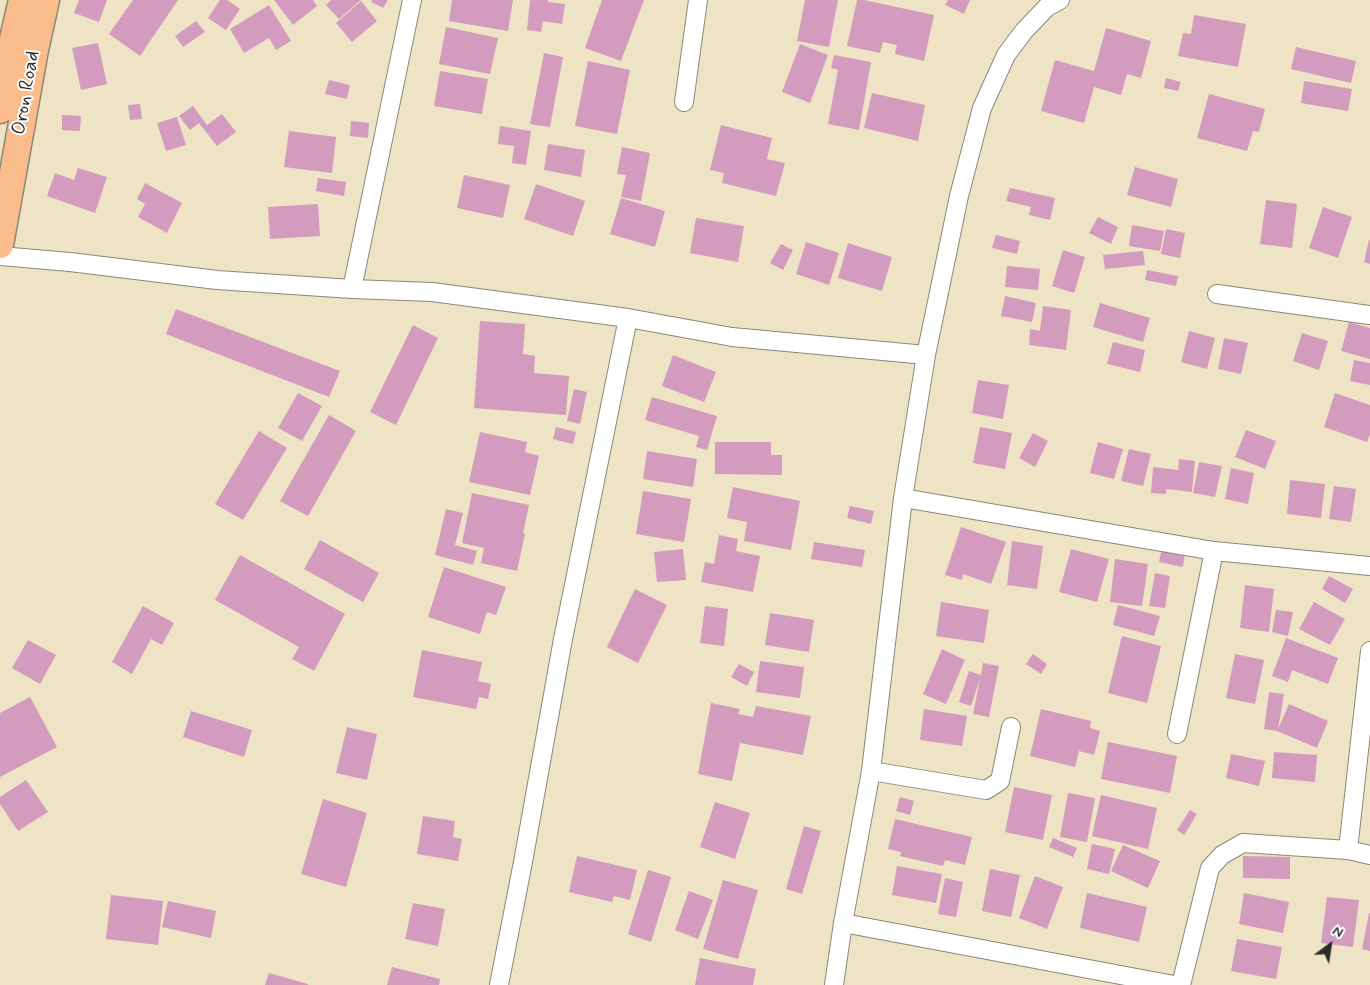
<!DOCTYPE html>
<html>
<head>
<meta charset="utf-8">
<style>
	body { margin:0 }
	#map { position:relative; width:1370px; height:985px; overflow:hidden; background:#eee3c5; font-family:Mynerve,sans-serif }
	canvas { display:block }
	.north { position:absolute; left:1305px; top:920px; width:50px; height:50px; -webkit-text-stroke:4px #fff; paint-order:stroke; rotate:31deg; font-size:14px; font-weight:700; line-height:20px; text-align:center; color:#2b2b2b }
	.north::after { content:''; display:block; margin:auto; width:18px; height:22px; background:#2b2b2b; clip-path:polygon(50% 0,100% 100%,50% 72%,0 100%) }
</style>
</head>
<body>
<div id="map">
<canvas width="1370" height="985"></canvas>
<div class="north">N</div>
</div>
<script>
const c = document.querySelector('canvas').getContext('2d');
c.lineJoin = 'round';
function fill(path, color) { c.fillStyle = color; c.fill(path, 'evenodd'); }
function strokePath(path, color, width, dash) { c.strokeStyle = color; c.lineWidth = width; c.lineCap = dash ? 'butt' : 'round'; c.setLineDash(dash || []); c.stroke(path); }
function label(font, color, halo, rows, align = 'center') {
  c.font = font + ' Mynerve,sans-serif'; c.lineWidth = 4; c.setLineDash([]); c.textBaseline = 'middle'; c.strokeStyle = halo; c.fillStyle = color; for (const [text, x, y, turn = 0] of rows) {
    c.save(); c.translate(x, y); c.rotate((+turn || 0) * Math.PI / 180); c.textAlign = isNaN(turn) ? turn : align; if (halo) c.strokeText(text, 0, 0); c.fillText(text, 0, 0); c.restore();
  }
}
const building = new Path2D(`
	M79,0H107L99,22L74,13Z
	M133,0H178L140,56L109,34Z
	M220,0H227L240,9L226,30L208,18Z
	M274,0H313L317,6L293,25Z
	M331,0H361L339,19L326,5Z
	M372,0H388L383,8L371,2Z
	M452,0H513L508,31L449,21Z
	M530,0H548V2L565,4L562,24L543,21L541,32L527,30Z
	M602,0H644L621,61L585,48Z
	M805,0H838L829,47L797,41Z
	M857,0H864L934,15L924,61L895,54L897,45L883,42L880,53L847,46Z
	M948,0H970L964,14L945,5Z
	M361,1L377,21L352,42L336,23Z
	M269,5L291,41L276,50L269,38L244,53L230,29Z
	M1194,15L1246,24L1238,67L1178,56L1183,33L1191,34Z
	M196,21L205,32L183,47L175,36Z
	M446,27L498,38L490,74L439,64Z
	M1106,28L1151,41L1141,78L1127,74L1121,95L1094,87L1084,123L1041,111L1055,60L1094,71Z
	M98,43L107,84L81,90L72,48Z
	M800,44L828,55L810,103L782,92Z
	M1296,47L1356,61L1351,83L1291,69Z
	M544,53L563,57L550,127L530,124Z
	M834,55L871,62L859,130L828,124L838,70L831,68Z
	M588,61L630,70L617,134L575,126Z
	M440,71L488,79L482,114L434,106Z
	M1166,78L1181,82L1178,91L1164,88Z
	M329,80L350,85L347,99L325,94Z
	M1304,81L1352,89L1348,111L1301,103Z
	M872,93L925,105L918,141L864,128Z
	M1209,94L1265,109L1259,132L1253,131L1247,151L1197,138Z
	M140,104L142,119L130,120L128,105Z
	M193,106L207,125L222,114L236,132L217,146L199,123L190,130L179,116Z
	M62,115L81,116L80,131L62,130Z
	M177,117L186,145L166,151L157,123Z
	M351,121L369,123L368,138L350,136Z
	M721,125L772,138L767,159L785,163L776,196L722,183L724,173L710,170Z
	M500,126L531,131L526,165L512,163L514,146L498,144Z
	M289,131L336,137L332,173L284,167Z
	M548,144L585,150L581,177L544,170Z
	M622,147L650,153L641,201L621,197L626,175L617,174Z
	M1135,167L1178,179L1171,207L1127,195Z
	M78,168L107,177L95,213L47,196L55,173L74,180Z
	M464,175L510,185L503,218L457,208Z
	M318,178L346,182L344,196L316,191Z
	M145,183L182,203L167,233L138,217L145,204L137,199Z
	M536,184L585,201L573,236L524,219Z
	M1010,188L1055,198L1050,220L1029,215L1031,207L1006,201Z
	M621,198L665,211L655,247L610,234Z
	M1266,200L1297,204L1292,248L1260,244Z
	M318,204L320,236L270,239L268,207Z
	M1323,207L1352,217L1338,258L1309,248Z
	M1098,217L1118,227L1111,244L1089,233Z
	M696,218L744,226L738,262L690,253Z
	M1132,225L1164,231L1160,251L1129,246Z
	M1166,229L1185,233L1180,258L1161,254Z
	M996,235L1020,241L1017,254L992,248Z
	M1369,240H1370V264L1364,262Z
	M806,242L839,253L829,285L796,274Z
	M848,243L892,257L882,291L838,278Z
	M781,244L793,250L783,270L770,263Z
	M1063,250L1085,257L1074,293L1052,286Z
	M1143,251L1145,265L1105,269L1103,255Z
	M1007,266L1040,269L1038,290L1005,287Z
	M1147,270L1178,276L1176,286L1145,280Z
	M1005,296L1036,303L1032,322L1001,316Z
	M1100,303L1150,318L1143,342L1093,327Z
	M1043,306L1071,310L1066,350L1029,345L1030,329L1040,331Z
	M176,309L340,371L329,397L166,334Z
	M480,321L525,324L523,354L535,356L534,373L569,376L566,415L474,408Z
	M1349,322L1370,328V359L1341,351Z
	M413,325L438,338L396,425L370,412Z
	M1189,331L1215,338L1207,369L1181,362Z
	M1302,333L1328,341L1319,370L1293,361Z
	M1224,338L1248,343L1241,374L1218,369Z
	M1113,342L1145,350L1140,372L1107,364Z
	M673,355L716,372L704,402L662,386Z
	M1354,360L1370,363V385L1350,381Z
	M978,380L1009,385L1003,419L972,413Z
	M574,389L587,392L580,424L567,421Z
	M298,393L322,406L302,441L278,428Z
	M1335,393L1370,405V434L1367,442L1324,427Z
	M652,397L717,416L707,450L696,447L699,436L645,420Z
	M329,415L356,431L308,516L280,501Z
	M556,427L576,432L573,444L553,439Z
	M980,427L1012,433L1005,469L973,463Z
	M1246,430L1276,441L1265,469L1235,457Z
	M259,431L287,448L243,520L215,504Z
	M480,432L527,442L525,452L539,456L530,495L469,482Z
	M1033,433L1048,441L1035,467L1019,458Z
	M715,442H771V455H782V475L715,474Z
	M1098,442L1123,449L1114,479L1090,473Z
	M1129,449L1151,454L1143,486L1121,481Z
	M647,451L697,459L693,487L643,479Z
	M1179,459L1195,461L1192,492L1166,489V494L1151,493L1153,467L1178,470Z
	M1199,462L1222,466L1215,497L1193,493Z
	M1231,468L1254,473L1248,504L1225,499Z
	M1290,480L1325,484L1321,518L1287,514Z
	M1334,486L1356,489L1351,522L1329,519Z
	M733,487L800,501L791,550L744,541L747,522L727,518Z
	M643,491L691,499L684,542L636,534Z
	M472,493L529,505L523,534H525L517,571L481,563L484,548L462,543Z
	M850,506L874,511L871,524L847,518Z
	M446,509L463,513L455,545L477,551L473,565L435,555Z
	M961,527L1006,542L991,584L963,574L962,580L945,575Z
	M719,535L738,539L736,551L760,556L753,592L701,582L705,562L714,564Z
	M320,540L379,573L363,602L304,569Z
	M1012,541L1043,546L1037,589L1007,585Z
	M814,542L865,550L862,567L811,559Z
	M1162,548L1185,553L1183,567L1159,562Z
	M683,549L686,580L657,582L654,552Z
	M1071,549L1109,559L1097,602L1059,592Z
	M240,555L345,614L314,671L292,659L299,647L215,600Z
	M1115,559L1148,564L1142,606L1110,602Z
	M444,567L506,587L496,615L487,612L480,634L428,617Z
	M1155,573L1170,576L1165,608L1149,606Z
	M1329,576L1353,589L1345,603L1322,589Z
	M1245,585L1274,589L1269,632L1240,628Z
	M635,589L667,605L638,663L607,647Z
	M941,602L989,610L984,643L936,636Z
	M1314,602L1345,619L1330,645L1299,629Z
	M1118,605L1160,616L1154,636L1113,625Z
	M143,606L174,623L162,645L151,639L132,674L112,662Z
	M705,606L728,609L724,646L700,643Z
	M1276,610L1293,612L1288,636L1272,632Z
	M770,613L814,620L809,652L765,645Z
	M1122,636L1161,646L1147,703L1108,693Z
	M1286,638L1338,658L1328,684L1292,670L1288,682L1272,676Z
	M28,640L56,655L40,684L12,668Z
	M942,649L965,660L946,704L923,694Z
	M422,650L482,662L478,681L491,684L488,699L479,697L476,709L413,697Z
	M1033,654L1047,664L1041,674L1026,664Z
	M1235,654L1264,660L1255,704L1226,698Z
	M760,661L804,667L800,698L756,692Z
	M983,663L999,666L989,717L973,714L980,679L971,706L959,702L969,671L981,675Z
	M739,664L754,672L747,686L731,677Z
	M1269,692L1284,694L1278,729L1289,704L1328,721L1317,748L1277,731L1264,729Z
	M30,697L57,747L0,777V713Z
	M711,703L740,709L738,714L753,717L756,706L811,716L803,755L740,743L732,781L698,774Z
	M924,709L967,716L962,746L920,740Z
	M1041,709L1091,721L1090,728L1100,731L1094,755L1079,751L1075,767L1030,756Z
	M191,711L252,730L244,757L183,737Z
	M347,727L377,734L367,780L336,773Z
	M1108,742L1177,756L1170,793L1101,779Z
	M1274,752L1317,755L1315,782L1272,778Z
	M1231,754L1265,761L1259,786L1226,778Z
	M26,780L48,812L18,831L0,804V797Z
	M1014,787L1052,795L1043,840L1005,832Z
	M1068,793L1095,798L1087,842L1060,837Z
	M1101,795L1157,808L1148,849L1092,836Z
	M900,797L914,801L910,815L896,811Z
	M323,799L367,813L346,887L301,874Z
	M715,802L750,813L735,859L700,847Z
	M1190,810L1197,814L1184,835L1177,830Z
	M423,816L455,821L453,837L462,839L458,861L417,854Z
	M895,819L972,837L965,865L945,860L943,866L900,856L901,852L888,849Z
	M804,826L821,831L802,894L786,889Z
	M1053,838L1077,848L1073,857L1049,847Z
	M1092,844L1115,849L1109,874L1087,869Z
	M1123,845L1160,861L1148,888L1111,871Z
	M577,856L637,870L630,900L614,896L612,902L569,892Z
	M1243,856L1290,857V879L1243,878Z
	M897,866L942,874L936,903L892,895Z
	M990,869L1020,875L1011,917L982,911Z
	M648,870L671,877L651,942L628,934Z
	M1035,876L1063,887L1047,929L1019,918Z
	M945,878L963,882L956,917L938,914Z
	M723,880L758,890L738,959L703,949Z
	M689,891L713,900L698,939L675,930Z
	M1087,893L1147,907L1139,942L1080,928Z
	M1244,893L1289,902L1283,933L1239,924Z
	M111,895L163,901L158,945L106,939Z
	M1327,897L1359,900L1353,947L1321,943Z
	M168,901L216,911L211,938L162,927Z
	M413,903L445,909L438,946L405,939Z
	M1369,913H1370V951L1362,949Z
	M1237,939L1282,947L1276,979L1231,971Z
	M700,958L756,969L753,985H695Z
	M392,967L440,979L439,985H387Z
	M269,973L308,984V985H265Z`);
const minor = new Path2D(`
	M684,102L698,0
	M0,256L70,262L217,280L352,289L432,292L628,318L563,639L523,862L499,985
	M352,289L412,0
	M1217,294L1370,315
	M628,318L732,337L926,355
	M903,498L1214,551L1370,566
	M1177,734L1214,551
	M871,771L986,790L1000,781L1011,727
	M1348,850L1370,651
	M843,923L1174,985
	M834,985L843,923L871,771L903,498L926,355L959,196L982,108L1006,55L1024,31L1047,7L1060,0
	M1181,985L1210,868L1222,855L1243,843L1348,850L1370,855`);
const highway = new Path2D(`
	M0,110L12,43L22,0
	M0,245L35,50L46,0`);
const streetNames = [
	["Oron Road",27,93,-80]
];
fill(building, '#d39cbe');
strokePath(minor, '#8c8778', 20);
strokePath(highway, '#8c8778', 29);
strokePath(minor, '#fff', 18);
strokePath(highway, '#f9bc8a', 26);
label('20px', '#2b2b2b', '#fff', streetNames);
</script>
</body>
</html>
